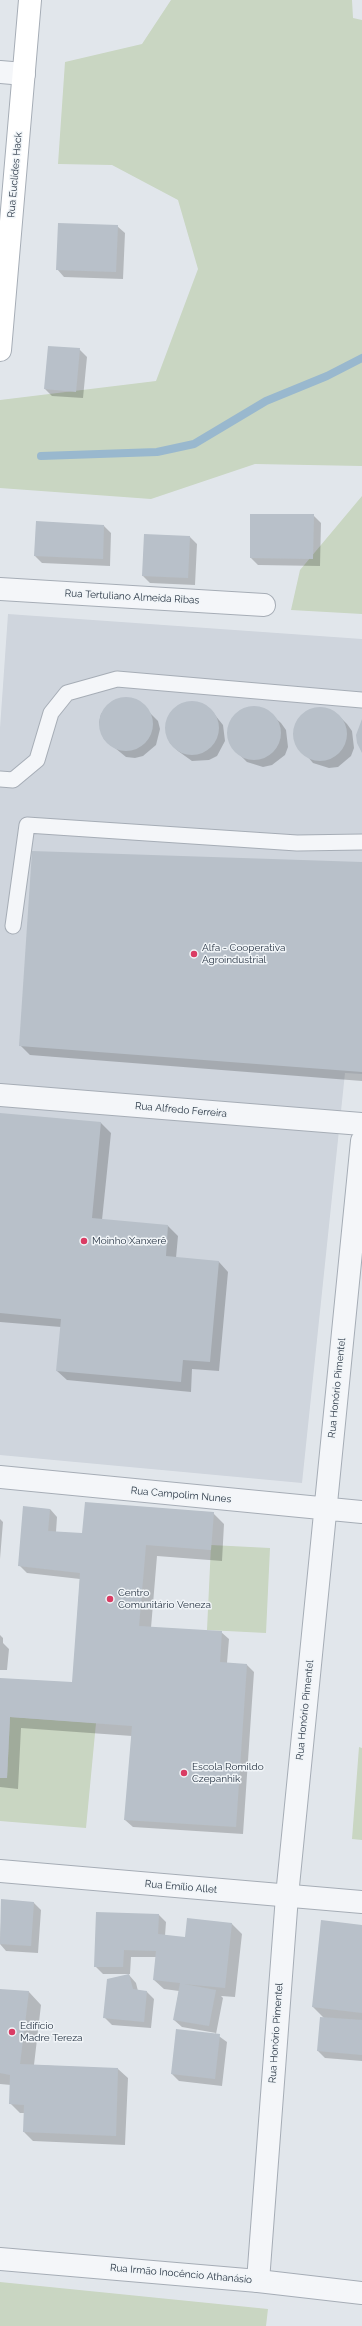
<!DOCTYPE html>
<html>
<head>
<meta charset="utf-8">
<style>
	body { margin:0 }
	canvas { display:block; background:#e1e6eb }
</style>
</head>
<body>
<canvas width="362" height="2326"></canvas>
<script>
const c = document.querySelector('canvas').getContext('2d');
c.lineJoin = 'round';
function fill(path, color) { c.fillStyle = color; c.fill(path, 'evenodd'); }
function strokePath(path, color, width, dash) { c.strokeStyle = color; c.lineWidth = width; c.lineCap = dash ? 'butt' : 'round'; c.setLineDash(dash || []); c.stroke(path); }
function label(font, color, halo, rows, align = 'center') {
  c.font = font + ' Raleway,sans-serif'; c.lineWidth = 3; c.setLineDash([]); c.textBaseline = 'middle'; c.strokeStyle = halo; c.fillStyle = color; for (const [text, x, y, turn = 0] of rows) {
    c.save(); c.translate(x, y); c.rotate((+turn || 0) * Math.PI / 180); c.textAlign = isNaN(turn) ? turn : align; if (halo) c.strokeText(text, 0, 0); c.fillText(text, 0, 0); c.restore();
  }
}
const built = new Path2D(`
	M8,614L362,639V1074L345,1073L302,1483L0,1455V728Z`);
const green = new Path2D(`
	M171,0H352L353,18L362,20V466L255,464L151,499L0,488V400L156,381L198,269L178,200L112,165L58,164L65,62L142,44Z
	M362,496V614L291,610L300,570Z
	M211,1545L270,1548L266,1633L207,1630Z
	M10,1717L96,1723L86,1828L0,1821V1778H7Z
	M359,1747L362,1748V1840L352,1839Z
	M0,2282L268,2309L266,2326H0Z`);
const shadow = new Path2D(`
	M117,226L125,233L123,279L64,277L57,269Z
	M79,349L87,357L83,398L52,396L45,389Z
	M313,515L321,523L320,566L258,565L251,558Z
	M104,526L111,533L110,566L42,563L35,556Z
	M190,537L197,544L195,585L150,583L143,576Z
	M121,698L138,701L158,721L160,729L156,745L143,756L135,758L126,757L104,739L99,723L101,714L113,701Z
	M196,702L211,710L223,725L225,741L217,756L209,760L192,761L178,751L170,743L166,726L172,711L179,705Z
	M258,708L273,716L281,723L286,730L288,747L285,755L272,765L263,767L247,762L233,748L228,732L230,723L241,710Z
	M324,708L339,716L347,724L352,731L354,748L351,756L338,767L329,768L313,763L295,742L296,725L307,711Z
	M362,863V1081L30,1055L20,1045Z
	M0,1114L101,1123L111,1133L102,1220L168,1226L178,1236L176,1258L219,1262L228,1272L219,1371L192,1369L191,1392L67,1380L57,1371L61,1327L0,1322Z
	M50,1509L57,1517L56,1532L82,1534L213,1513L224,1524L222,1561L157,1556L151,1628L221,1632L229,1639L227,1663L247,1665L254,1672L243,1834L133,1827L125,1820L132,1736L21,1728L18,1789L0,1787V1680L73,1683L80,1579L27,1573L20,1566Z
	M0,1519L3,1522L0,1559Z
	M0,1635L3,1638V1643L9,1649L7,1670H0Z
	M2,1900L34,1903L41,1910L38,1953L6,1951L0,1944Z
	M97,1913L159,1915L166,1922L165,1936L186,1938L232,1924L242,1934L235,1997L221,1996L223,1998L216,2034L227,2042L222,2086L179,2081L172,2074L216,2033L182,2027L174,2020L179,1991L164,1989L154,1980L156,1957H131L130,1974H103L95,1966Z
	M362,1926V2061L325,2058L318,2051L324,2018L313,2007Z
	M129,1975L136,1983L138,1991L147,1992L154,1999L151,2028L112,2025L104,2017Z
	M0,1990L29,1992L41,2005L34,2065L118,2069L128,2078L125,2145L33,2141L24,2132L25,2113H20L10,2103L11,2085L0,2084Z`);
const stream = new Path2D(`
	M41,456L157,452L194,444L266,401L327,376L362,358`);
const building = new Path2D(`
	M58,223L118,225L116,272L56,270Z
	M48,346L80,348L76,392L44,389Z
	M250,514H314L313,559L250,558Z
	M36,521L104,525L103,559L34,556Z
	M144,534L190,536L188,578L142,576Z
	M99 724a27 27 0 1 1 54 0a27 27 0 1 1-54 0Z
	M165 728a27 27 0 1 1 54 0a27 27 0 1 1-54 0Z
	M227 733a27 27 0 1 1 54 0a27 27 0 1 1-54 0Z
	M293 734a27 27 0 1 1 54 0a27 27 0 1 1-54 0Z
	M362,719V753L357,743L356,735Z
	M32,851L362,862V1072L19,1046Z
	M0,1113L101,1122L92,1218L168,1225L166,1256L219,1261L210,1362L183,1360L181,1382L56,1371L61,1319L0,1313Z
	M85,1502L214,1512L211,1550L146,1545L139,1626L222,1631L220,1662L247,1664L236,1827L124,1820L132,1726L10,1717L7,1778H0V1678L72,1682L80,1573L18,1566L23,1506L50,1509L48,1531L82,1533Z
	M1,1899L34,1902L31,1946L0,1944Z
	M96,1912L159,1914L158,1934L185,1937L187,1918L232,1923L225,1988L184,1984L216,1990L209,2026L173,2020L180,1983L153,1980L156,1951L124,1950L123,1967H94Z
	M321,1920L362,1925V2013L312,2007Z
	M129,1974L133,1989L147,1991L144,2022L103,2018L107,1979Z
	M0,1989L29,1991L20,2064L118,2068L116,2136L23,2132L24,2105L9,2104L10,2075L0,2073Z
	M320,2017L362,2020V2055L317,2051Z
	M176,2029L220,2034L215,2079L171,2074Z`);
const service = new Path2D(`
	M0,779L13,780L37,760L51,713L67,693L117,679L362,700
	M13,926L27,825L297,843L362,842`);
const minor = new Path2D(`
	M0,72L24,74
	M0,589L264,605
	M0,1095L362,1124
	M0,1477L362,1512
	M258,2281L287,1896L362,1141`);
const tertiary = new Path2D(`
	M0,1871L362,1902
	M0,2259L258,2281L362,2293`);
const secondary = new Path2D(`
	M0,350L30,0`);
const markers = [
	[194,954,4,"#da3c64"],
	[84,1241,4,"#da3c64"],
	[110,1599,4,"#da3c64"],
	[184,1773,4,"#da3c64"],
	[12,2032,4,"#da3c64"]
];
const streetNames = [
	["Rua Euclides Hack",15,175,-85],
	["Rua Tertuliano Almeida Ribas",132,597,3],
	["Rua Alfredo Ferreira",181,1110,5],
	["Rua Honório Pimentel",337,1388,-84],
	["Rua Campolim Nunes",181,1495,5],
	["Rua Honório Pimentel",305,1710,-84],
	["Rua Emílio Allet",181,1887,5],
	["Rua Honório Pimentel",276,2033,-86],
	["Rua Irmão Inocêncio Athanásio",181,2274,5]
];
const poiNames = [
	["Alfa - Cooperativa",202,948],
	["Agroindustrial",202,960],
	["Moinho Xanxerê",92,1241],
	["Centro",118,1593],
	["Comunitário Veneza",118,1605],
	["Escola Romildo",192,1767],
	["Czepanhik",192,1779],
	["Edifício",20,2026],
	["Madre Tereza",20,2038]
];
fill(built, '#cfd5dd');
fill(green, '#c9d6c2');
fill(shadow, '#0003');
strokePath(stream, '#99b8ce', 8);
fill(building, '#b8c0c9');
strokePath(service, '#a6adb6', 17);
strokePath(minor, '#a6adb6', 24);
strokePath(tertiary, '#a6adb6', 24);
strokePath(secondary, '#a6adb6', 24);
strokePath(service, '#f4f6f9', 15);
strokePath(minor, '#f4f6f9', 22);
strokePath(tertiary, '#f4f6f9', 22);
strokePath(secondary, '#fff', 22);
for (const [x, y, r, color] of markers) { const dot = new Path2D(); dot.arc(x, y, r, 0, 2 * Math.PI); c.fillStyle = color; c.fill(dot); strokePath(dot, '#f1f5f8', 1.5); }
label('10px', '#283544', '#f1f5f8', streetNames);
label('10px', '#283544', '#f1f5f8', poiNames, 'left');
</script>
</body>
</html>
